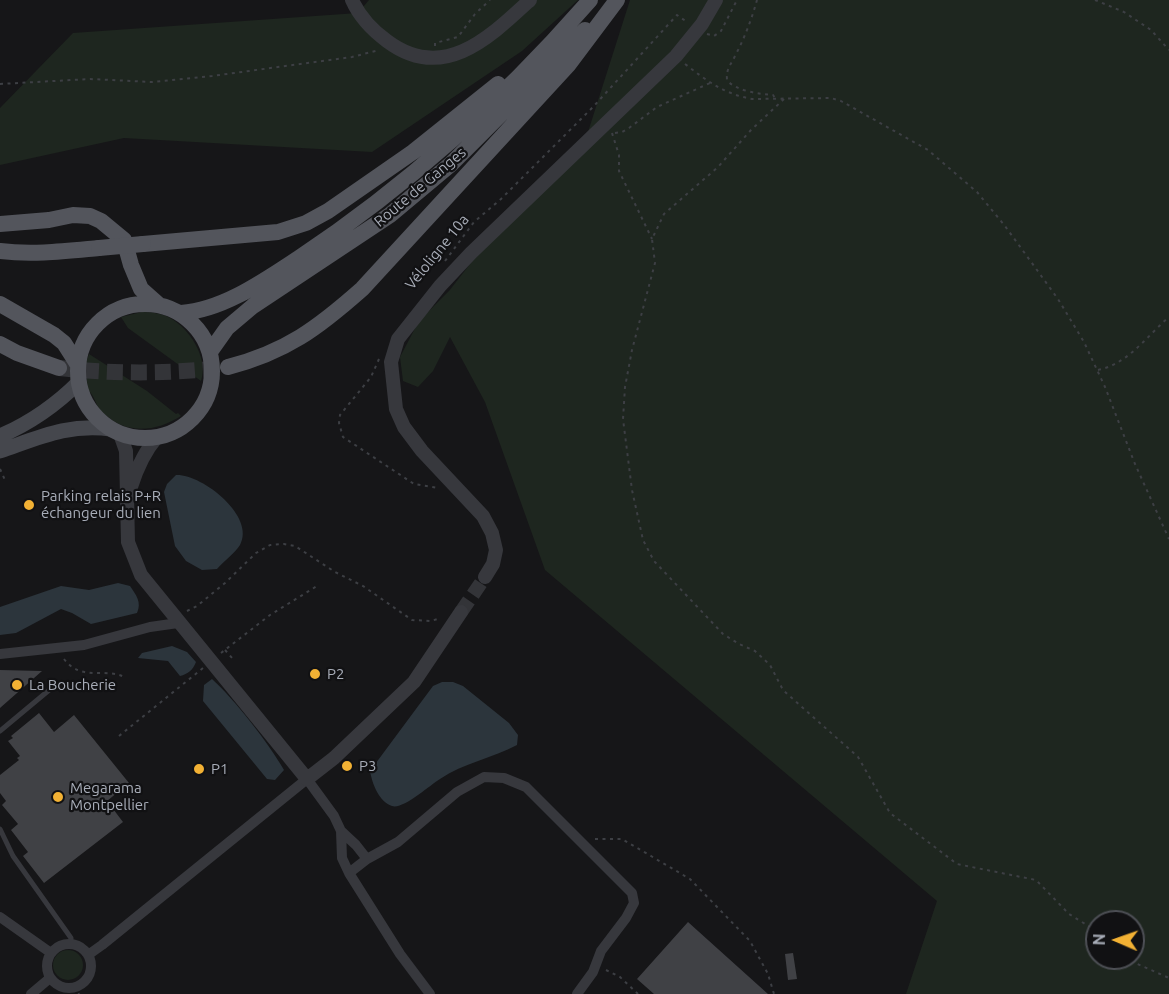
<!DOCTYPE html>
<html>
<head>
<meta charset="utf-8">
<style>
	body { margin:0 }
	#map { position:relative; width:1169px; height:994px; overflow:hidden; background:#161618; font-family:Ubuntu,sans-serif }
	canvas { display:block }
	.north { position:absolute; left:1085px; top:910px; width:60px; height:60px; box-sizing:border-box; background:#111113; border:2px solid #4d4f55; border-radius:50%; rotate:272deg; font-size:16px; font-weight:700; line-height:24px; text-align:center; color:#a8adb8 }
	.north::after { content:''; display:block; margin:auto; width:21px; height:27px; background:#f2b134; clip-path:polygon(50% 0,100% 100%,50% 72%,0 100%) }
</style>
</head>
<body>
<div id="map">
<canvas width="1169" height="994"></canvas>
<div class="north">N</div>
</div>
<script>
const c = document.querySelector('canvas').getContext('2d');
c.lineJoin = 'round';
function fill(path, color) { c.fillStyle = color; c.fill(path, 'evenodd'); }
function strokePath(path, color, width, dash) { c.strokeStyle = color; c.lineWidth = width; c.lineCap = dash ? 'butt' : 'round'; c.setLineDash(dash || []); c.stroke(path); }
function label(font, color, halo, rows, align = 'center') {
  c.font = font + ' Ubuntu,sans-serif'; c.lineWidth = 4.5; c.setLineDash([]); c.textBaseline = 'middle'; c.strokeStyle = halo; c.fillStyle = color; for (const [text, x, y, turn = 0] of rows) {
    c.save(); c.translate(x, y); c.rotate((+turn || 0) * Math.PI / 180); c.textAlign = isNaN(turn) ? turn : align; if (halo) c.strokeText(text, 0, 0); c.fillText(text, 0, 0); c.restore();
  }
}
const green = new Path2D(`
	M369,0H578L522,51L372,152L124,138L0,165V108L73,33L358,13Z
	M630,0H1169V994H906L937,901L545,570L485,402L450,337L433,371L418,387L403,381L400,357L421,317H423L449,291L474,259L581,154ZM1097,922H1133V958H1097Z
	M142,312C150,312 162,313 170,318C189,328 209,358 201,381L128,328L121,317Z
	M89,354L147,391L176,414L178,413L181,416C156,432 126,435 103,413C96,407 95,396 88,390L85,365Z
	M53 965a15 15 0 1 1 30 0a15 15 0 1 1-30 0Z`);
const water = new Path2D(`
	M176,475C202,474 256,516 240,545C235,553 224,561 217,569L202,570L186,561L175,546L164,492L167,484Z
	M118,583L130,586C136,595 142,602 137,613L91,624L72,613L61,609L16,633L0,635V607L61,586L89,590Z
	M172,646L187,652L196,662C193,670 188,674 180,676L168,661L138,658L142,653Z
	M212,679C235,700 268,742 284,770L275,780L267,779L203,701L204,685Z
	M442,682H453L463,686L509,723L518,735L517,745C493,758 463,763 440,779C430,785 403,810 392,806C379,802 372,783 370,771L433,686Z`);
const building = new Path2D(`
	M0,670L42,671L0,708Z
	M39,713L54,732L74,715L129,783L107,801L123,822L44,883L23,856L28,852L11,830L18,824L2,805L6,801L0,793V775L19,760L17,758L20,756L8,741L13,738L11,736Z
	M688,922L768,994H654L637,979Z
	M793,953L797,979L788,980L785,954Z`);
const tertiaryTunnel = new Path2D(`
	M461,612L485,577`);
const primaryTunnel = new Path2D(`
	M59,368C115,374 172,374 228,367`);
const path = new Path2D(`
	M757,0C752,18 745,37 736,54C731,65 726,68 727,80C735,91 760,94 773,95L775,98
	M1095,0L1124,12L1151,30L1169,50
	M707,34L714,36L721,31L737,0
	M435,46V43L458,37L475,14L490,0
	M685,64C707,81 724,94 752,99L831,98L841,101L928,150L977,192L1005,226L1058,299L1084,342L1105,387L1135,464L1169,539
	M0,84L90,79L152,82L212,76L352,57L379,50
	M784,99L751,130L718,167L664,214L652,239L655,263L632,350L625,387L623,419L632,490L643,540L654,561L723,634L739,644L755,651L770,665L783,690L858,757L890,813L957,864L1036,880L1069,914L1090,927L1097,935
	M612,133L619,155V171L652,239
	M615,133L622,132L629,128L657,107L710,83
	M445,261L474,222L501,199L593,107L677,15L687,22
	M379,359L371,377L340,415L339,423L343,437L414,484L439,488
	M1098,370C1128,364 1147,336 1169,317
	M0,469L5,480
	M187,611L197,606L225,583L256,553L270,545L284,544L295,546L335,572L363,586L412,620L431,621L441,618
	M225,650L233,659
	M221,653L270,615L317,586
	M64,659C82,683 106,666 126,678
	M119,736L203,668
	M595,839H622L690,879L750,941L768,974L774,994
	M1124,958L1169,978
	M606,970L620,977L638,994
	M76,986L79,994`);
const service = new Path2D(`
	M0,731L54,686
	M0,829L13,856L71,938V944`);
const minor = new Path2D(`
	M0,654L84,645L150,627L178,623
	M341,831L356,845L367,859
	M349,873L367,859L398,842L457,792L484,777L504,778L526,787L632,893L634,903L626,918L601,951L593,972L577,994
	M0,917L51,953
	M47 966a22 22 0 1 1 44 0a22 22 0 1 1-44 0Z
	M88,955L102,945L307,779L334,816L341,831L342,858L349,873L400,954L430,994
	M31,994L50,978`);
const tertiary = new Path2D(`
	M352,0C360,18 372,30 387,41C443,83 489,38 530,0
	M120,434L126,451L128,542L141,575L307,779L334,758L414,682L461,612
	M131,487C137,468 144,452 157,437
	M485,577L493,564L496,550L492,533L483,516L422,451L404,427L396,409L391,362L398,339L440,286L471,253L676,56L702,24L716,0`);
const secondary = new Path2D(`
	M0,436C28,424 57,404 79,382
	M0,451C38,438 69,423 111,429`);
const primary = new Path2D(`
	M0,224L49,220L73,215L90,216L101,221L124,240L131,265L141,289L159,305
	M143,244L278,232L306,223L328,211L413,152L498,84
	M0,251C33,255 66,251 99,248
	M78 371a67 67 0 1 1 134 0a67 67 0 1 1-134 0Z
	M0,304L54,335L64,343L78,365
	M181,313C223,310 264,281 299,258C407,186 505,98 590,0
	M0,344L17,353L59,368
	M210,352L227,328L253,306L390,215L451,164L585,30
	M228,367C286,352 318,328 362,289L569,64L617,0`);
const primaryBridge = new Path2D(`
	M99,248L143,244`);
const markers = [
	[29,505,6,"#f2b134"],
	[315,674,6,"#f2b134"],
	[17,685,6,"#f2b134"],
	[347,766,6,"#f2b134"],
	[199,769,6,"#f2b134"],
	[58,797,6,"#f2b134"]
];
const streetNames = [
	["Route de Ganges",420,187,-40],
	["Véloligne 10a",437,252,-51]
];
const poiNames = [
	["Parking relais P+R",41,496],
	["échangeur du lien",41,513],
	["P2",327,674],
	["La Boucherie",29,685],
	["P3",359,766],
	["P1",211,769],
	["Megarama",70,788],
	["Montpellier",70,805]
];
fill(green, '#1e261f');
fill(water, '#2c353c');
fill(building, '#404145');
strokePath(tertiaryTunnel, '#333438', 14, [14, 7]);
strokePath(primaryTunnel, '#333438', 16, [16, 8]);
strokePath(path, '#3d3f44', 2, [3, 4.5]);
strokePath(service, '#37383d', 5);
strokePath(minor, '#37383d', 10);
strokePath(tertiary, '#37383d', 14);
strokePath(secondary, '#45474d', 15);
strokePath(primary, '#53555c', 16);
strokePath(primaryBridge, '#53555c', 16);
for (const [x, y, r, color] of markers) { const dot = new Path2D(); dot.arc(x, y, r, 0, 2 * Math.PI); c.fillStyle = color; c.fill(dot); strokePath(dot, '#111113', 2); }
label('15px', '#a8adb8', '#111113', streetNames);
label('15px', '#a8adb8', '#111113', poiNames, 'left');
</script>
</body>
</html>
